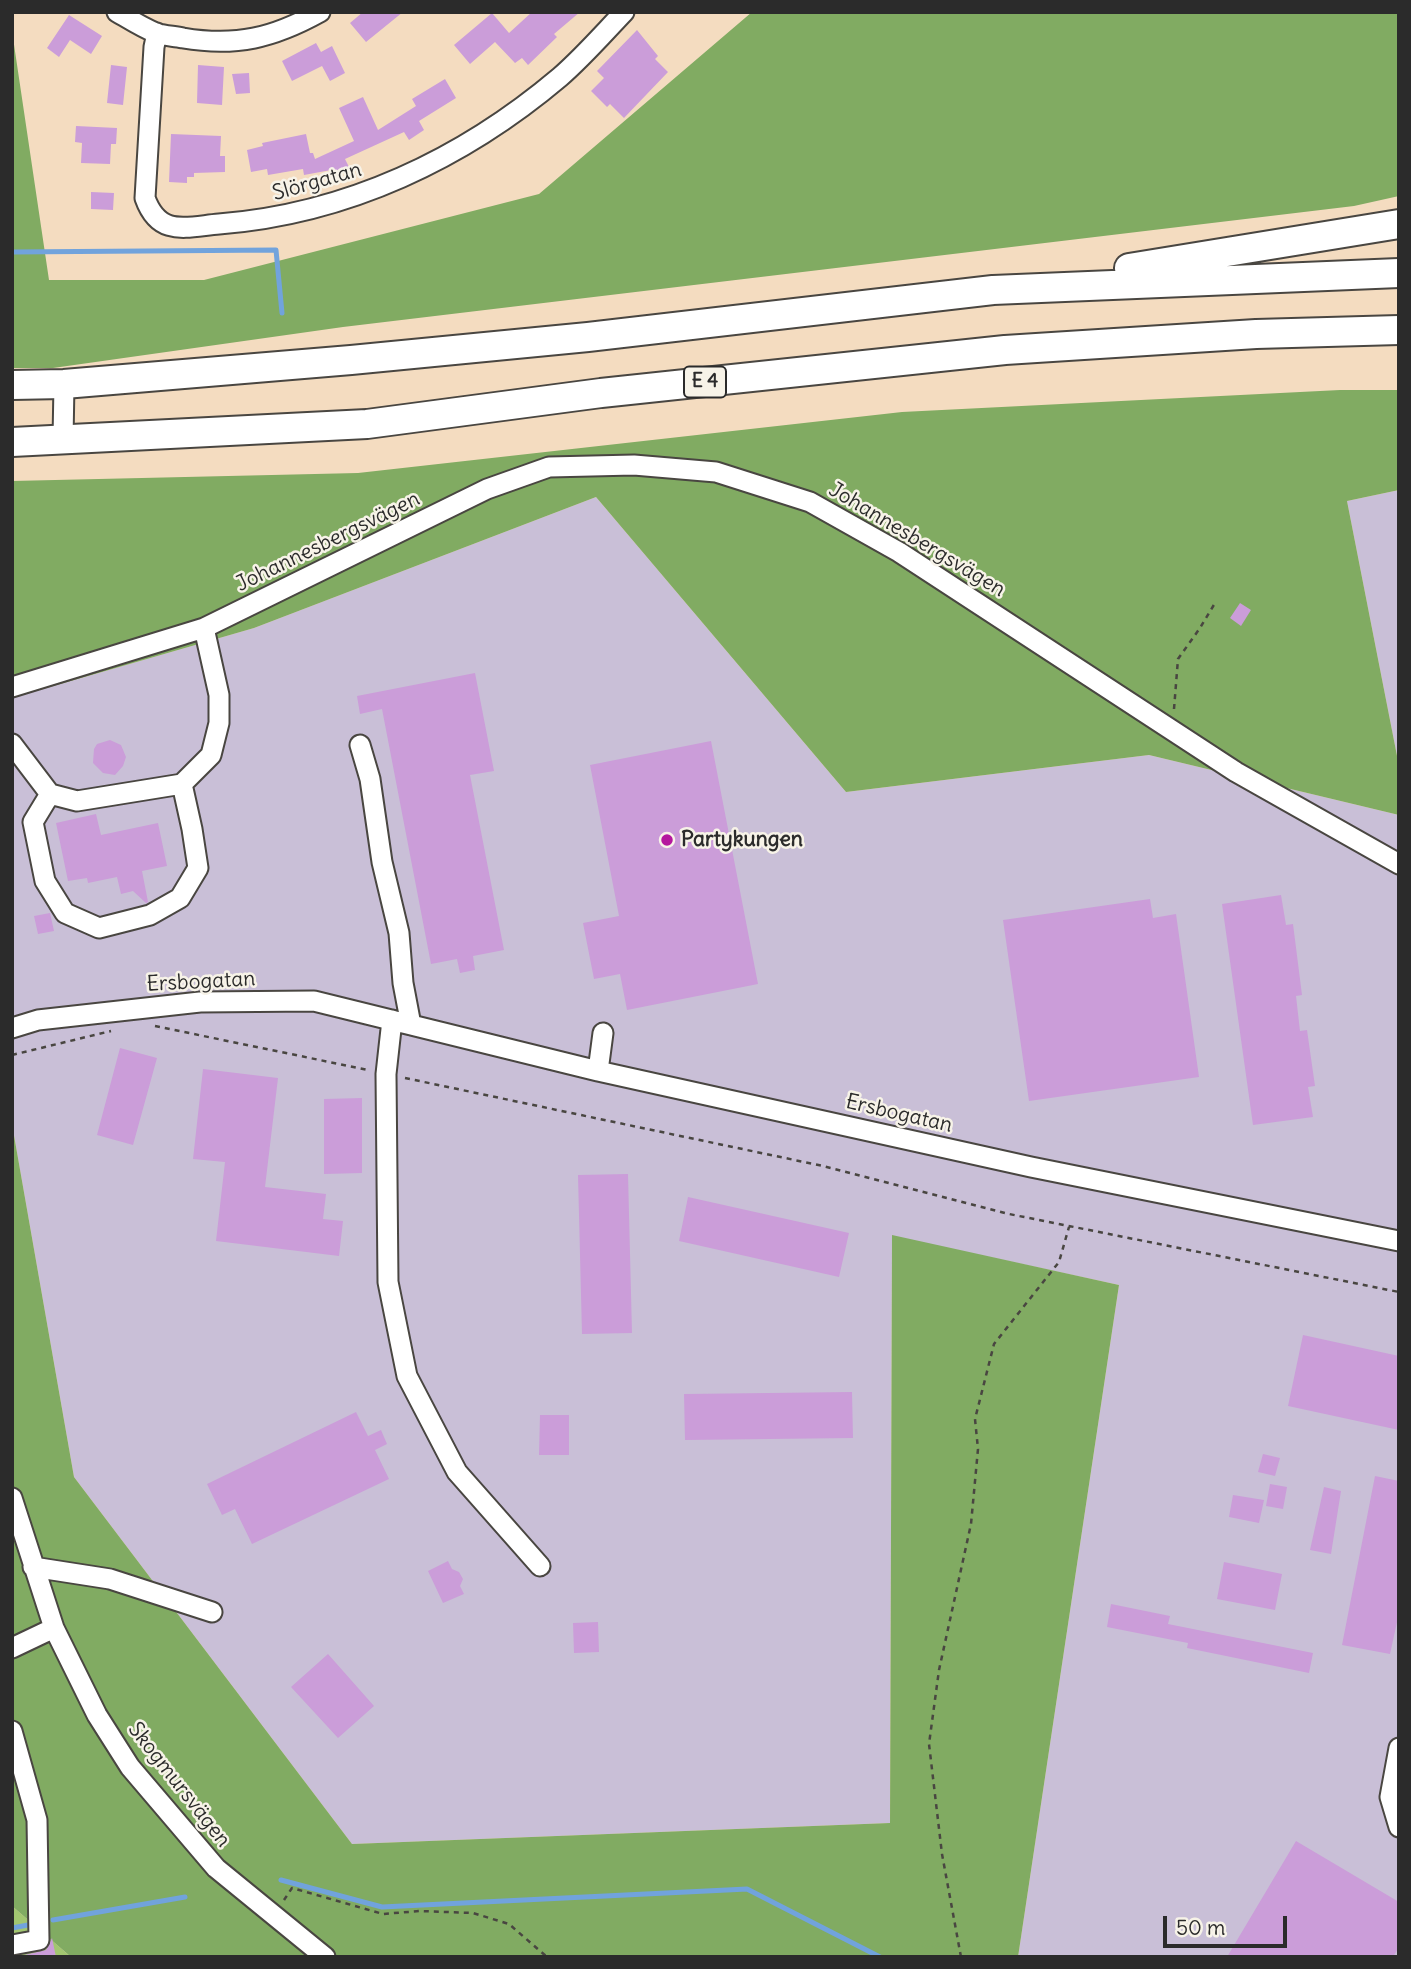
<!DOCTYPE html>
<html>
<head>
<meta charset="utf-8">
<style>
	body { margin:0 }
	#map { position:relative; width:1411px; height:1969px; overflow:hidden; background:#f4dcc0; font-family:Delius,sans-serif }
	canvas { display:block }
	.frame { position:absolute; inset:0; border:14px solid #2b2b2b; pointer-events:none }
	.scale { position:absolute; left:1163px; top:1916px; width:124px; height:32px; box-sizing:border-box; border:4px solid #2b2b2b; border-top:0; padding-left:9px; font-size:21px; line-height:24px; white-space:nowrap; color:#2b2b2b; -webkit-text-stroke:5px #f7f3e8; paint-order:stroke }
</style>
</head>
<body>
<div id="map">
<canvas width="1411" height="1969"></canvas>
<div class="frame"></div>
<div class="scale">50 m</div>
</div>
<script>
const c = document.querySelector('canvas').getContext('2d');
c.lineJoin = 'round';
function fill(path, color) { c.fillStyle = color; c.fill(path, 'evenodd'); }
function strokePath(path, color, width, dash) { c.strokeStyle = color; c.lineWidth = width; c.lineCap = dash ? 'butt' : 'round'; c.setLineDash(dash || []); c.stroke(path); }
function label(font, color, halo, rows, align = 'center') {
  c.font = font + ' Delius,sans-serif'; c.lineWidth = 5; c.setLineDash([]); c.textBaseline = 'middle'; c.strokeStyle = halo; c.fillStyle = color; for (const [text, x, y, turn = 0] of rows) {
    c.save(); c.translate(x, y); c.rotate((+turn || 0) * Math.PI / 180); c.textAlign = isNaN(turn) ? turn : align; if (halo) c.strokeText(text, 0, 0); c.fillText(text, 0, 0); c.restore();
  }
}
const industrial = new Path2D(`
	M1399,490V766L1347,501Z
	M596,497L846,792L1149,755L1399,815V1957H1018L1119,1285L892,1236L890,1823L352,1844L74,1477L12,1124V698L254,628Z`);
const green = new Path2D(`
	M12,1906L71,1957H12Z`);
const forest = new Path2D(`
	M752,12H1399V196L1354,206L343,327L53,368H12V31L49,280H204L539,194Z
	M1340,390H1399V490L1347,501L1399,766V815L1149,755L846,792L596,497L254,628L12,698V481L358,473L902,412Z
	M12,1124L74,1477L352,1844L890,1823L892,1235L1119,1285L1018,1957H71L12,1906Z`);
const stream = new Path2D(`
	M12,252L276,250L282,313
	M281,1880L382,1907L747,1889L880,1957
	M53,1920L185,1897
	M12,1928L28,1925`);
const building = new Path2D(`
	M363,12H403L366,42L350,23Z
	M532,12H580L554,34L557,37L528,65L522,58L515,63L495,42L470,64L454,45L492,13L509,33Z
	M69,15L102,36L91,54L70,40L59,57L47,48Z
	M637,30L658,56L655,59L668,72L624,118L610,104L607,107L591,91L604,78L597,71Z
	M316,43L321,52L332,46L345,73L330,81L322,66L292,81L282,61Z
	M111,65L127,67L123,105L107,103Z
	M198,65L224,67L222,105L197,103Z
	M249,73L250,93L236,94L232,74Z
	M445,79L456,98L419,121L424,130L409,140L404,132L345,159L349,167L333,175L331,170L304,175L303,169L268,175L267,169L251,172L247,150L263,146L262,143L306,134L310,153H313L315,159L354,141L339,108L363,97L378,130L416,106L412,99Z
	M76,126L117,128L116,144H111L110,164L81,163L82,143L75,142Z
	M171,134L221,136L220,156H225V172L194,173V177H187V183L169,182Z
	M91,192L114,193L113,210L91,209Z
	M1240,603L1251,610L1241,626L1230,618Z
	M475,673L494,771L470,775L504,950L473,956L475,970L460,973L457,959L431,964L382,709L360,714L357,696Z
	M110,740L121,745L126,757L123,766L115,775L103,773L93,763L94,749L97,744Z
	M711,741L758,984L627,1010L620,974L594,979L583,923L619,916L590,765Z
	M96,814L101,835L158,823L167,866L142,871L148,902L146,903L133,891L121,894L117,877L88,883L87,878L68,881L56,823Z
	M1281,895L1286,925L1293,924L1302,995L1296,996L1300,1031L1307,1030L1315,1086L1308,1087L1313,1117L1253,1125L1222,904Z
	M1150,899L1153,918L1176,914L1199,1077L1029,1101L1003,920Z
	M50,913L54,931L38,934L34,916Z
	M120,1048L157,1058L133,1145L97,1135Z
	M203,1069L278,1078L265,1187L326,1194L323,1219L343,1221L339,1256L216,1241L225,1162L193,1159Z
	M362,1098V1173L324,1174V1099Z
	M628,1174L632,1333L582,1334L578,1175Z
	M688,1197L849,1233L839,1277L679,1241Z
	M1303,1335L1399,1356V1430L1288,1406Z
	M852,1392L853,1438L685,1440L684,1394Z
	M356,1412L368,1436L381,1430L387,1444L375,1450L389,1479L252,1544L235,1509L222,1515L207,1484Z
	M540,1415H569V1455H539Z
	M1263,1454L1280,1458L1275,1476L1258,1472Z
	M1375,1476L1399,1481V1613L1390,1654L1342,1645Z
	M1270,1484L1287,1487L1283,1509L1266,1506Z
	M1324,1487L1341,1491L1331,1554L1310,1550Z
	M1233,1495L1264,1500L1259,1523L1229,1517Z
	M448,1561L452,1569L459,1572L463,1579L460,1586L464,1594L443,1603L428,1571Z
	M1224,1562L1282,1574L1275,1610L1217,1599Z
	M1111,1604L1170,1616L1168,1624L1313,1653L1309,1673L1187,1648L1188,1643L1107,1627Z
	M598,1622L599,1652L574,1653L573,1623Z
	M328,1654L374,1706L338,1738L291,1687Z
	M1296,1841L1399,1902V1947L1393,1957H1227Z
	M52,1938L56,1957H16L46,1950Z`);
const path = new Path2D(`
	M1174,709L1178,659L1200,628L1215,603
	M155,1026L368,1070
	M12,1055L111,1031
	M405,1078L823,1166L1009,1214L1399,1292
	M284,1900L292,1888L383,1914L420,1911L473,1913L509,1924L547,1957
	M961,1957L942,1854L929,1744L939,1670L971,1524L978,1449L975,1419L994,1344L1059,1262L1069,1227`);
const minor = new Path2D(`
	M117,12C129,19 143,28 156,33C164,36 174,36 183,38C236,47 273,38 320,12
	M157,33L154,47L145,198C159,237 185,227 219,224C347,214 463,159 560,77C583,57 603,34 624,12
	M63,440L64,384
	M12,687L204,628L487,489L549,467L634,465L716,472L810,502L899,552L1236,772L1399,864
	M12,744L50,794L77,801L182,784L211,755L219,723V695L204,628
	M360,745L370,779L382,862L399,933L403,983L411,1025
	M50,794L33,822L45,881L65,913L99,928L150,915L180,898L198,868L192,829L182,784
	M392,1020L386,1074L388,1282L407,1376L457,1472L540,1566
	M12,1028L38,1020L200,1002L314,1001L598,1071L1031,1167L1399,1241
	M598,1071L603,1033
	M12,1498L54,1628L97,1715L130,1767L216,1868L325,1957
	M33,1567L110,1579L212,1612
	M12,1648L54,1628
	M12,1731L37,1820L39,1940L12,1945
	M1399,1748L1390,1797L1399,1827`);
const highway = new Path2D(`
	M1129,268L1399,224
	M12,385L64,384L351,360L588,337L993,290L1399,273
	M12,442L367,424L601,393L1005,350L1256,334L1399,330`);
const markers = [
	[667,840,7,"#b5179e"]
];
const shields = [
	[705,382,42]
];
const shieldNames = [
	["E 4",705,382]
];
const streetNames = [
	["Slörgatan",317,182,-16],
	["Johannesbergsvägen",917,540,31],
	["Johannesbergsvägen",328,542,-26],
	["Ersbogatan",201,982,-3],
	["Ersbogatan",899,1114,13],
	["Skogmursvägen",179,1785,52]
];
const poiNames = [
	["Partykungen",681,840]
];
fill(industrial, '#c9bfd7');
fill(green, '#a2c670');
fill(forest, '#81ab62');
strokePath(stream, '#71a3dc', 5);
fill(building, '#cb9dd9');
strokePath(minor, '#494641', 23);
strokePath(highway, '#494641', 32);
strokePath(path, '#494641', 2.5, [5, 5]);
strokePath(minor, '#fff', 19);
strokePath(highway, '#fff', 28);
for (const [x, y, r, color] of markers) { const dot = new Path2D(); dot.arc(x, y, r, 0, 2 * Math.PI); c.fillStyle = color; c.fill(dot); strokePath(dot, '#f7f3e8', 2.5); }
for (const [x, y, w] of shields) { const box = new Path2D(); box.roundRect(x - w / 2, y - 15.5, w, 31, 5); c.fillStyle = '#f7f3e8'; c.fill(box); strokePath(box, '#2b2b2b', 2); }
label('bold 19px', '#2b2b2b', null, shieldNames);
label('21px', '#2b2b2b', '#f7f3e8', streetNames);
label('bold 21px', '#2b2b2b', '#f7f3e8', poiNames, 'left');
</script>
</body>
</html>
